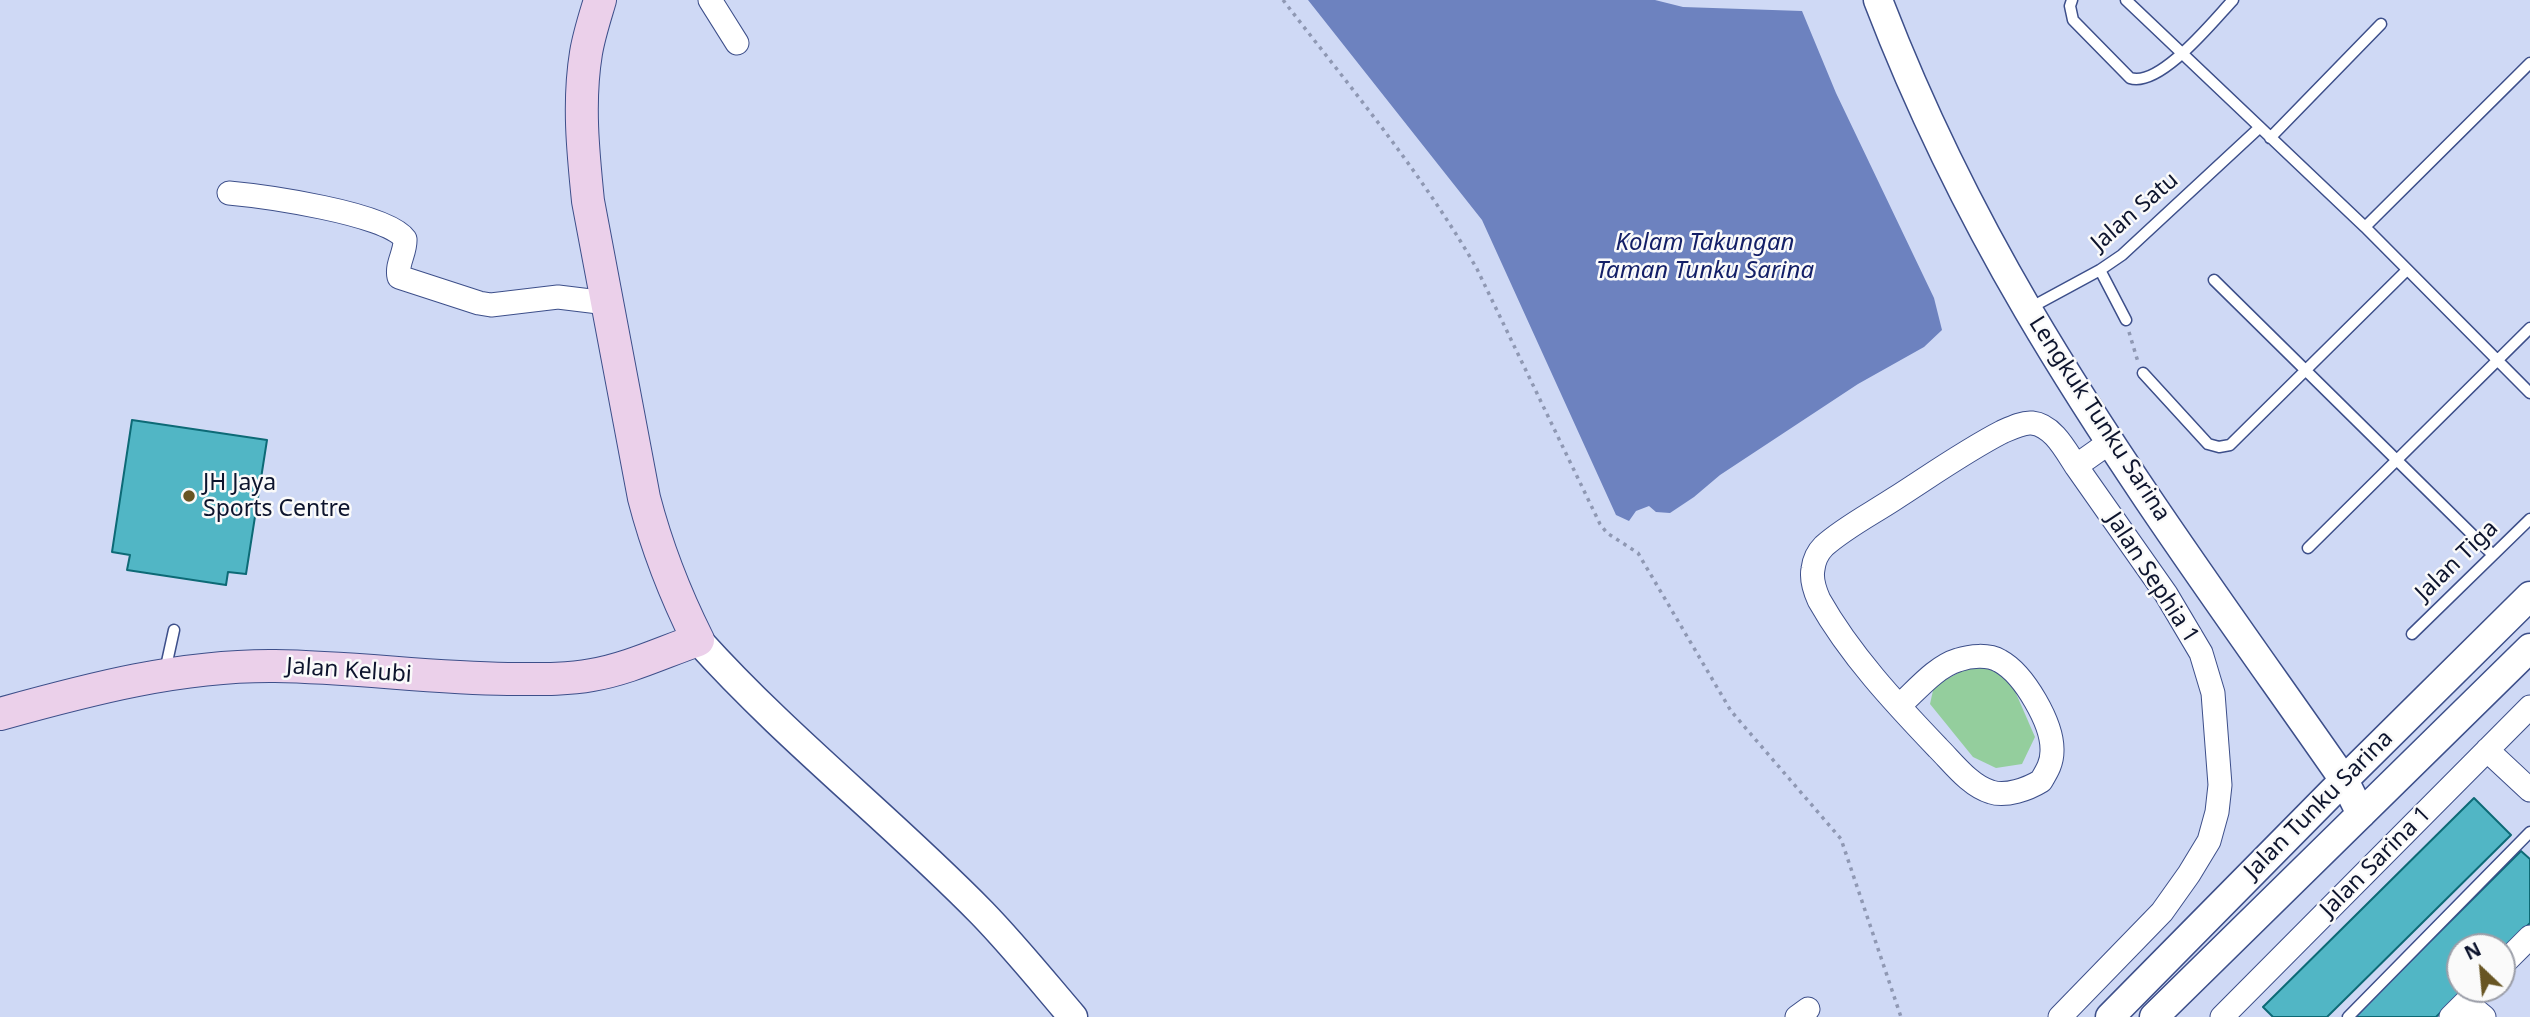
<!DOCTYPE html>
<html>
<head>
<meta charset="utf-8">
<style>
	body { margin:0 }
	#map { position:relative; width:2530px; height:1017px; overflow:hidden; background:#cfd9f5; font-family:"Noto Sans",sans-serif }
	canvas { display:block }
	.north { position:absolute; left:2446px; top:933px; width:70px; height:70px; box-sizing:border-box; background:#fafafa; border:2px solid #9b9ea8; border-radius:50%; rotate:334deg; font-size:19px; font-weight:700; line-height:28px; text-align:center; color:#0d142d }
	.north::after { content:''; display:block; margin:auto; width:24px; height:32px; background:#685523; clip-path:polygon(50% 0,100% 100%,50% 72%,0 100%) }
</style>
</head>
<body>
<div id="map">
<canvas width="2530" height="1017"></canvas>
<div class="north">N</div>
</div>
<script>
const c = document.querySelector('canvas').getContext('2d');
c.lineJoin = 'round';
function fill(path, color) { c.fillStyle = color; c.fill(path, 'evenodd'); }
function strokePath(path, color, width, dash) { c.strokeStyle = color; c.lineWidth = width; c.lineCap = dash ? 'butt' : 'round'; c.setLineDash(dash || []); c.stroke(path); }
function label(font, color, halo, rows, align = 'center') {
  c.font = font + ' "Noto Sans",sans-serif'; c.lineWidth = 5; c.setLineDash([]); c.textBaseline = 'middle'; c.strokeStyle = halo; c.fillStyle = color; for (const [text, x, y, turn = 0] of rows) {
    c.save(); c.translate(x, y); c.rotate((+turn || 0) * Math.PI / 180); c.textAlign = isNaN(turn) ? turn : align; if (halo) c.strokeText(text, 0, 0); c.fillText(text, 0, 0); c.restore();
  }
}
const green = new Path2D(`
	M1982,660L2008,675L2035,737L2022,764L1996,768L1973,757L1930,704L1934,686Z`);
const water = new Path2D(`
	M1308,0H1655L1683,7L1802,11L1836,93L1934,298L1942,330L1924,347L1858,384L1720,475L1694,497L1670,513L1656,512L1649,506L1636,511L1629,521L1616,515L1482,220Z`);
const building = new Path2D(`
	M132,420L267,440L246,574L228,572L226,585L127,570L130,555L112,552Z
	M2474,798L2511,835L2327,1017H2273L2263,1007Z
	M2521,851L2530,859V923L2502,951V947H2460V989H2464L2436,1017H2354Z`);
const path = new Path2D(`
	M1283,0C1350,87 1422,173 1477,269L1600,524L1607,533L1638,553L1731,711L1841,839L1901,1017
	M2129,332L2138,362`);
const service = new Path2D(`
	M2072,0L2070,6L2073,20L2130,78C2160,88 2214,20 2233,0
	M2126,0L2365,227L2530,393
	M2270,138L2381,24
	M2365,227L2530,63
	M2100,270L2126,320
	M2214,280L2493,555
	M2028,309L2100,270L2122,255L2259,128
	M2143,373L2208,444L2219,447L2230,445L2407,270
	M2308,548L2530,328
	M2412,634L2530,519
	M165,671L174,630
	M2348,1017L2530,832`);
const minor = new Path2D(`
	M710,0L737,43
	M229,193C262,196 387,213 405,239C406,252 396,264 399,277L479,303L491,305L558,297L607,303
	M1899,706C1916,691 1935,667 1958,660C1970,656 1988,654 2000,661C2024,674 2053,724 2052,751C2052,763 2047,771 2041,781C2028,789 2006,797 1991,792C1970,786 1953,763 1938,748C1895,703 1850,655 1819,600C1815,591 1811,579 1813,569C1814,560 1818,552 1824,546C1844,528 1871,514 1894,499C1930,476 1965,451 2002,432C2011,428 2023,422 2032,423C2053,425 2066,451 2076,466
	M2487,750L2530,790
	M2502,965L2530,937
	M2466,1002L2484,1017
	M1797,1017L1808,1009
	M2060,1017L2162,912L2189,874L2209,841L2217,812L2220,785L2213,693L2201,653L2166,594L2076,466L2110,442
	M2222,1017L2530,707
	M2451,1017L2479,989`);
const tertiary = new Path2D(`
	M1878,0C1919,107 1970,211 2028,310C2123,472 2236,625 2344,780L2361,814
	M698,640C786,738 890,819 982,913C1014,946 1043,982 1073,1017
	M2110,1017L2344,780L2530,596
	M2154,1017L2530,648`);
const secondary = new Path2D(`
	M0,714C90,689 181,665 275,666C353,667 430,678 508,679C536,679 565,680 592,675C628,669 663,652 698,640C675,594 657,548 644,498L588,201C583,152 578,102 586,53C589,35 595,17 600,0`);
const markers = [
	[189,496,7,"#685523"]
];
const streetNames = [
	["Jalan Satu",2135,212,-41],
	["Lengkuk Tunku Sarina",2099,419,57],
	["Jalan Tiga",2457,561,-44],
	["Jalan Sephia 1",2152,578,57],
	["Jalan Kelubi",349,671,4],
	["Jalan Tunku Sarina",2319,805,-45],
	["Jalan Sarina 1",2376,862,-45]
];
const poiNames = [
	["JH Jaya",203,483],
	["Sports Centre",203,509]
];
const waterNames = [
	["Kolam Takungan",1705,243],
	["Taman Tunku Sarina",1705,271]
];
fill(green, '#94ce9d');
fill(water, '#6d82bf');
fill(building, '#51b6c5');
strokePath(building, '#0d6a76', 2);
strokePath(service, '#3d4f8a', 13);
strokePath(minor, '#3d4f8a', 25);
strokePath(tertiary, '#3d4f8a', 31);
strokePath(secondary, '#3d4f8a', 34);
strokePath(path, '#8f98b3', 3.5, [3.5, 5]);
strokePath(service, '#fff', 10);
strokePath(minor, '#fff', 23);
strokePath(tertiary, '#fff', 28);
strokePath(secondary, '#ebd0ea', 32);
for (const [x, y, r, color] of markers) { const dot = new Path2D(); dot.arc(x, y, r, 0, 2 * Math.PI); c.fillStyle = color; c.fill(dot); strokePath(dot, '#fafafa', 2.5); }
label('23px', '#0d142d', '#fafafa', streetNames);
label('23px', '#0d142d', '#fafafa', poiNames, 'left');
label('italic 24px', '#131f67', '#fafafa', waterNames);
</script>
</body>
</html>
